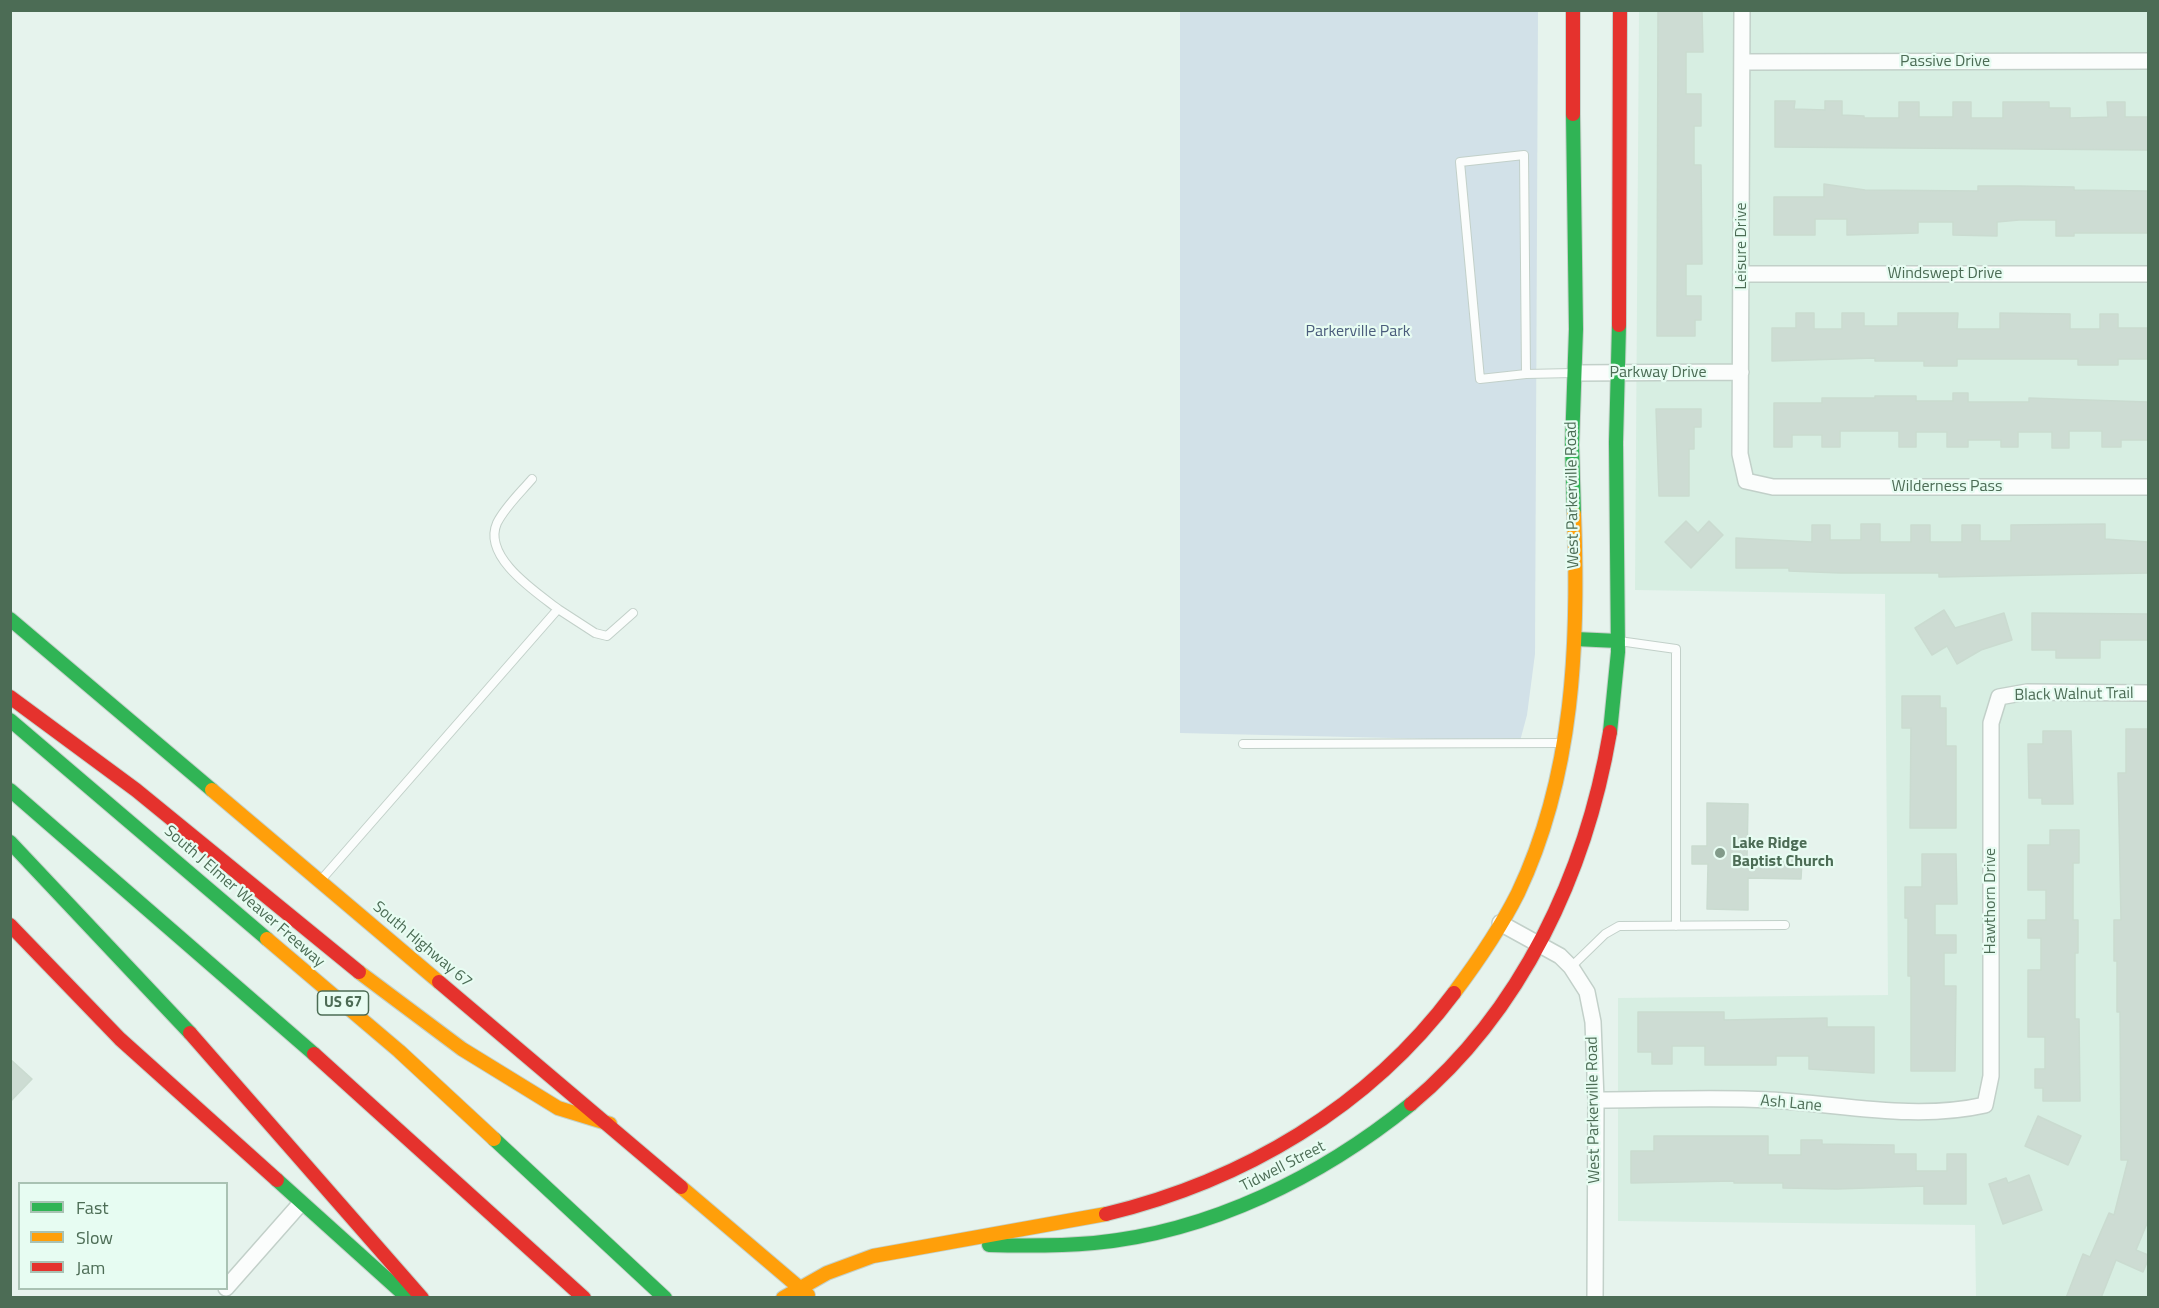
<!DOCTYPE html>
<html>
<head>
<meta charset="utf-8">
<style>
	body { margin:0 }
	#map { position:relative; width:2159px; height:1308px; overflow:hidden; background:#e6f3ed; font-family:"Titillium Web",sans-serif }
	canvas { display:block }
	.frame { position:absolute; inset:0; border:12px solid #4c6c55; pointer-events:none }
	.legend { position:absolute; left:18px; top:1182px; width:210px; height:108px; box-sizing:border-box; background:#e7fcf2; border:2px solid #a9c2b3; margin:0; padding:8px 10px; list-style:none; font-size:18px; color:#4c6c55 }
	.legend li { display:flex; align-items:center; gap:12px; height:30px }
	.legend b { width:30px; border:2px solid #a9c2b3 }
</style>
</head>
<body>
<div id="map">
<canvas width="2159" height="1308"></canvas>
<div class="frame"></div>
<ul class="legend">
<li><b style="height:8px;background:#30b455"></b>Fast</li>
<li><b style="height:8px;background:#ff9f0a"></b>Slow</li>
<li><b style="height:8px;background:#e5322d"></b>Jam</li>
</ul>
</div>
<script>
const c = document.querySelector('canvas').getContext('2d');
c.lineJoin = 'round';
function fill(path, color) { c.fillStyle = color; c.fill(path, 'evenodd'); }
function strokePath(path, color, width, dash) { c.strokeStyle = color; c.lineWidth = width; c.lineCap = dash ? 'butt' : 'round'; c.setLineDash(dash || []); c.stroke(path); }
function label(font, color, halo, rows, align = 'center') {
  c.font = font + ' "Titillium Web",sans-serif'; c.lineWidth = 4.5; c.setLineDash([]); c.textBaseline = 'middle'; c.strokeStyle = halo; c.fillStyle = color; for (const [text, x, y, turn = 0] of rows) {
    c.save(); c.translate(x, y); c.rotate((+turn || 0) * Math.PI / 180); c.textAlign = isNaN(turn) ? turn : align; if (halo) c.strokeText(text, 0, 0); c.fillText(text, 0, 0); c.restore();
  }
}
const residential = new Path2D(`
	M1639,11H2148V1297H1976L1975,1225L1618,1221V998L1888,995L1885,594L1635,590Z`);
const green = new Path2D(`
	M1180,11H1538L1535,654L1527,715L1520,741L1180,733Z`);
const building = new Path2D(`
	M1658,10H1702L1703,52H1686V94H1701V126H1694V165H1701L1702,264H1686V296H1701V320H1695V336H1657Z
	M1775,101H1795L1794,109L1825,110V101H1842V115L1864,116V118H1899V102H1919V117H1953V102H1971V118H2003V102H2049V108H2070V118L2108,117L2107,102H2125V117H2148V150L1775,147Z
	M1824,184L1865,190L1978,191V186H2019L2074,187V190L2148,191V233H2074V236H2056V220H2019L1997,222V236L1953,235V222H1918V233L1847,235V219H1815V235H1774V197H1824Z
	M1796,313H1814V329H1842V313H1864V326H1898V313H1958L1957,329H2000V313L2070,314V329H2100V314H2118V328H2148V359H2118V365H2078V359H1957V366H1924V361H1875V358L1772,361V328H1796Z
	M1953,393H1968V402H2029V398L2148,402V440H2121V447H2102V431H2069V448H2052V432H2018V447H2001V440H1968V447H1947V432H1916V447H1899V431H1840V447H1822V435H1792V447H1774V403H1822V398H1875V396H1916V401H1953Z
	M1656,409H1701V427H1694V449H1689V496H1659Z
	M1686,521L1698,533L1709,521L1723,535L1691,568L1665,542Z
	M1861,524H1880V542H1911V525H1930V542H1962V525H1980V541H2011V525L2105,524V539L2148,542V573L1939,577V573H1840L1789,571V568H1736V538L1812,542V525H1830V540H1861Z
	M1944,610L1955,628L2004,613L2012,640L1981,650L1957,664L1947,646L1932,655L1915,628Z
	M2032,613L2148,614V640H2100V658H2056V650H2032Z
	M1902,696H1940V708H1946V746H1956V828H1910L1911,728H1902Z
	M2126,729H2148V1221L2136,1250L2148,1255V1260L2143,1272L2116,1260L2101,1298H2066L2083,1254L2090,1257L2109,1213L2114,1215L2128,1160H2121L2120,1012H2117V961H2114V920H2121L2118,773H2126Z
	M2043,731H2071L2073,804H2042V798H2029L2028,744H2043Z
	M1707,803L1748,804L1747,859L1802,860L1801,879L1748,878V910L1707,909L1708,864H1692V846H1707Z
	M2050,830H2079V863H2073V920H2078V953H2075V1019H2079L2080,1101H2043V1088H2035V1069H2045V1037H2028V970H2041V938H2028V920H2046V890H2028V845H2050Z
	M1922,854H1956L1957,904H1935V935H1956V953H1944V986H1956L1955,1071H1911V976H1908V918H1905V887H1922Z
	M1638,1012H1724V1020L1827,1018V1027H1874V1073L1809,1069V1056H1776V1065H1705V1046H1672V1064H1652V1052H1638Z
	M10,1059L32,1079L10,1102Z
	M2038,1116L2081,1136L2068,1165L2025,1146Z
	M1654,1136H1768V1155H1801V1140H1822V1144L1894,1145V1154H1916V1171H1947V1154H1966V1204H1924V1186L1837,1189L1783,1188V1183H1734V1181L1631,1183V1151H1654Z
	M2029,1175L2042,1210L2003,1224L1989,1184L2006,1178L2008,1183Z`);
const lane = new Path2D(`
	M1526,374L1524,155L1460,162L1480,379L1526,374L1573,373
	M558,609L595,633L607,636L633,613
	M1619,641L1676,649V926
	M1243,744L1562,743
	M321,880L558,609C536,592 482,557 497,523C505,507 520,493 532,479
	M1571,967L1605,934L1619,926L1785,925`);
const street = new Path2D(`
	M1742,10L1740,454L1746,481L1773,487H2148
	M1742,62L2148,61
	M1742,274H2148
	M1575,373L1741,372
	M1500,923L1560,956L1571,967L1587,992L1593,1022L1596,1100L1595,1298
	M1596,1100C1654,1100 1712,1097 1770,1100C1842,1104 1914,1121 1985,1105L1991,1076V723L1999,697L2027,692L2148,693
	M226,1288L301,1203`);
const fast = new Path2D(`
	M1573,114L1576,329L1572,445L1574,514
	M10,619L212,790
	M1575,639L1618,641
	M10,720L267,939
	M1610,732L1618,652L1616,442L1619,325
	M10,790L314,1054
	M10,842L190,1033
	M494,1139L665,1298
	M277,1180L408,1298
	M989,1245C1024,1246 1059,1246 1094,1243C1210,1232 1321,1177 1411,1104`);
const slow = new Path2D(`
	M212,790L439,982
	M267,939L399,1051L494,1139
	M359,972L462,1049L558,1108L610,1124
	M1454,993C1478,961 1500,929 1518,893C1574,775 1579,642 1574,514
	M681,1187L808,1295
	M783,1298L827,1273L873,1256L1106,1214`);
const jam = new Path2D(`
	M1573,114V10
	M1619,325L1620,10
	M10,697L136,790L359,972
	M10,925L120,1039L277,1180
	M439,982L681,1187
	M190,1033L422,1298
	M314,1054L584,1298
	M1411,1104C1522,1011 1586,873 1610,732
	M1106,1214C1243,1181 1369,1107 1454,993`);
const markers = [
	[1720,853,6,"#829b8a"]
];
const shields = [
	[343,1003,51]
];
const shieldNames = [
	["US 67",343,1003]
];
const streetNames = [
	["Passive Drive",1945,62],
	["Leisure Drive",1742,246,-90],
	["Windswept Drive",1945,274],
	["Parkway Drive",1658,373],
	["Wilderness Pass",1947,487],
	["West Parkerville Road",1573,495,-91],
	["Black Walnut Trail",2074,695,-1],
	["South J Elmer Weaver Freeway",244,897,41],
	["Hawthorn Drive",1991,901,-90],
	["South Highway 67",422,945,40],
	["Ash Lane",1791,1104,5],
	["West Parkerville Road",1594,1110,-91],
	["Tidwell Street",1283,1167,-27]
];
const parkNames = [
	["Parkerville Park",1358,332]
];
const poiNames = [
	["Lake Ridge",1732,844],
	["Baptist Church",1732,862]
];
fill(residential, '#d7eee2');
fill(green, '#d2e1e8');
fill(building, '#cddcd3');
strokePath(building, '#cadbd0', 1.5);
strokePath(lane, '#c2d0c9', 10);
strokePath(street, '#c2d0c9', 18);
strokePath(fast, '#c4d1c9', 16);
strokePath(slow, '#c4d1c9', 16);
strokePath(jam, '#c4d1c9', 16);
strokePath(lane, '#fbfdfc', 8);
strokePath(street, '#fbfdfc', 15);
strokePath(fast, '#30b455', 14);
strokePath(slow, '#ff9f0a', 14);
strokePath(jam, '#e5322d', 14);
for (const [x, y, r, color] of markers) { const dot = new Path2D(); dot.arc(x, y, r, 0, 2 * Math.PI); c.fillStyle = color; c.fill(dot); strokePath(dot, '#e7fcf2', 2); }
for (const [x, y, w] of shields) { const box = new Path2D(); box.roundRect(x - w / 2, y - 12, w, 24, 4.5); c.fillStyle = '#e7fcf2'; c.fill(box); strokePath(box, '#4c6c55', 1.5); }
label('bold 15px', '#4c6c55', null, shieldNames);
label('16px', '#4c6c55', '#e7fcf2', streetNames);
label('16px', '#4b5d7c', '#e7fcf2', parkNames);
label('bold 16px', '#4c6c55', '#e7fcf2', poiNames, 'left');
</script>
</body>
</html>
